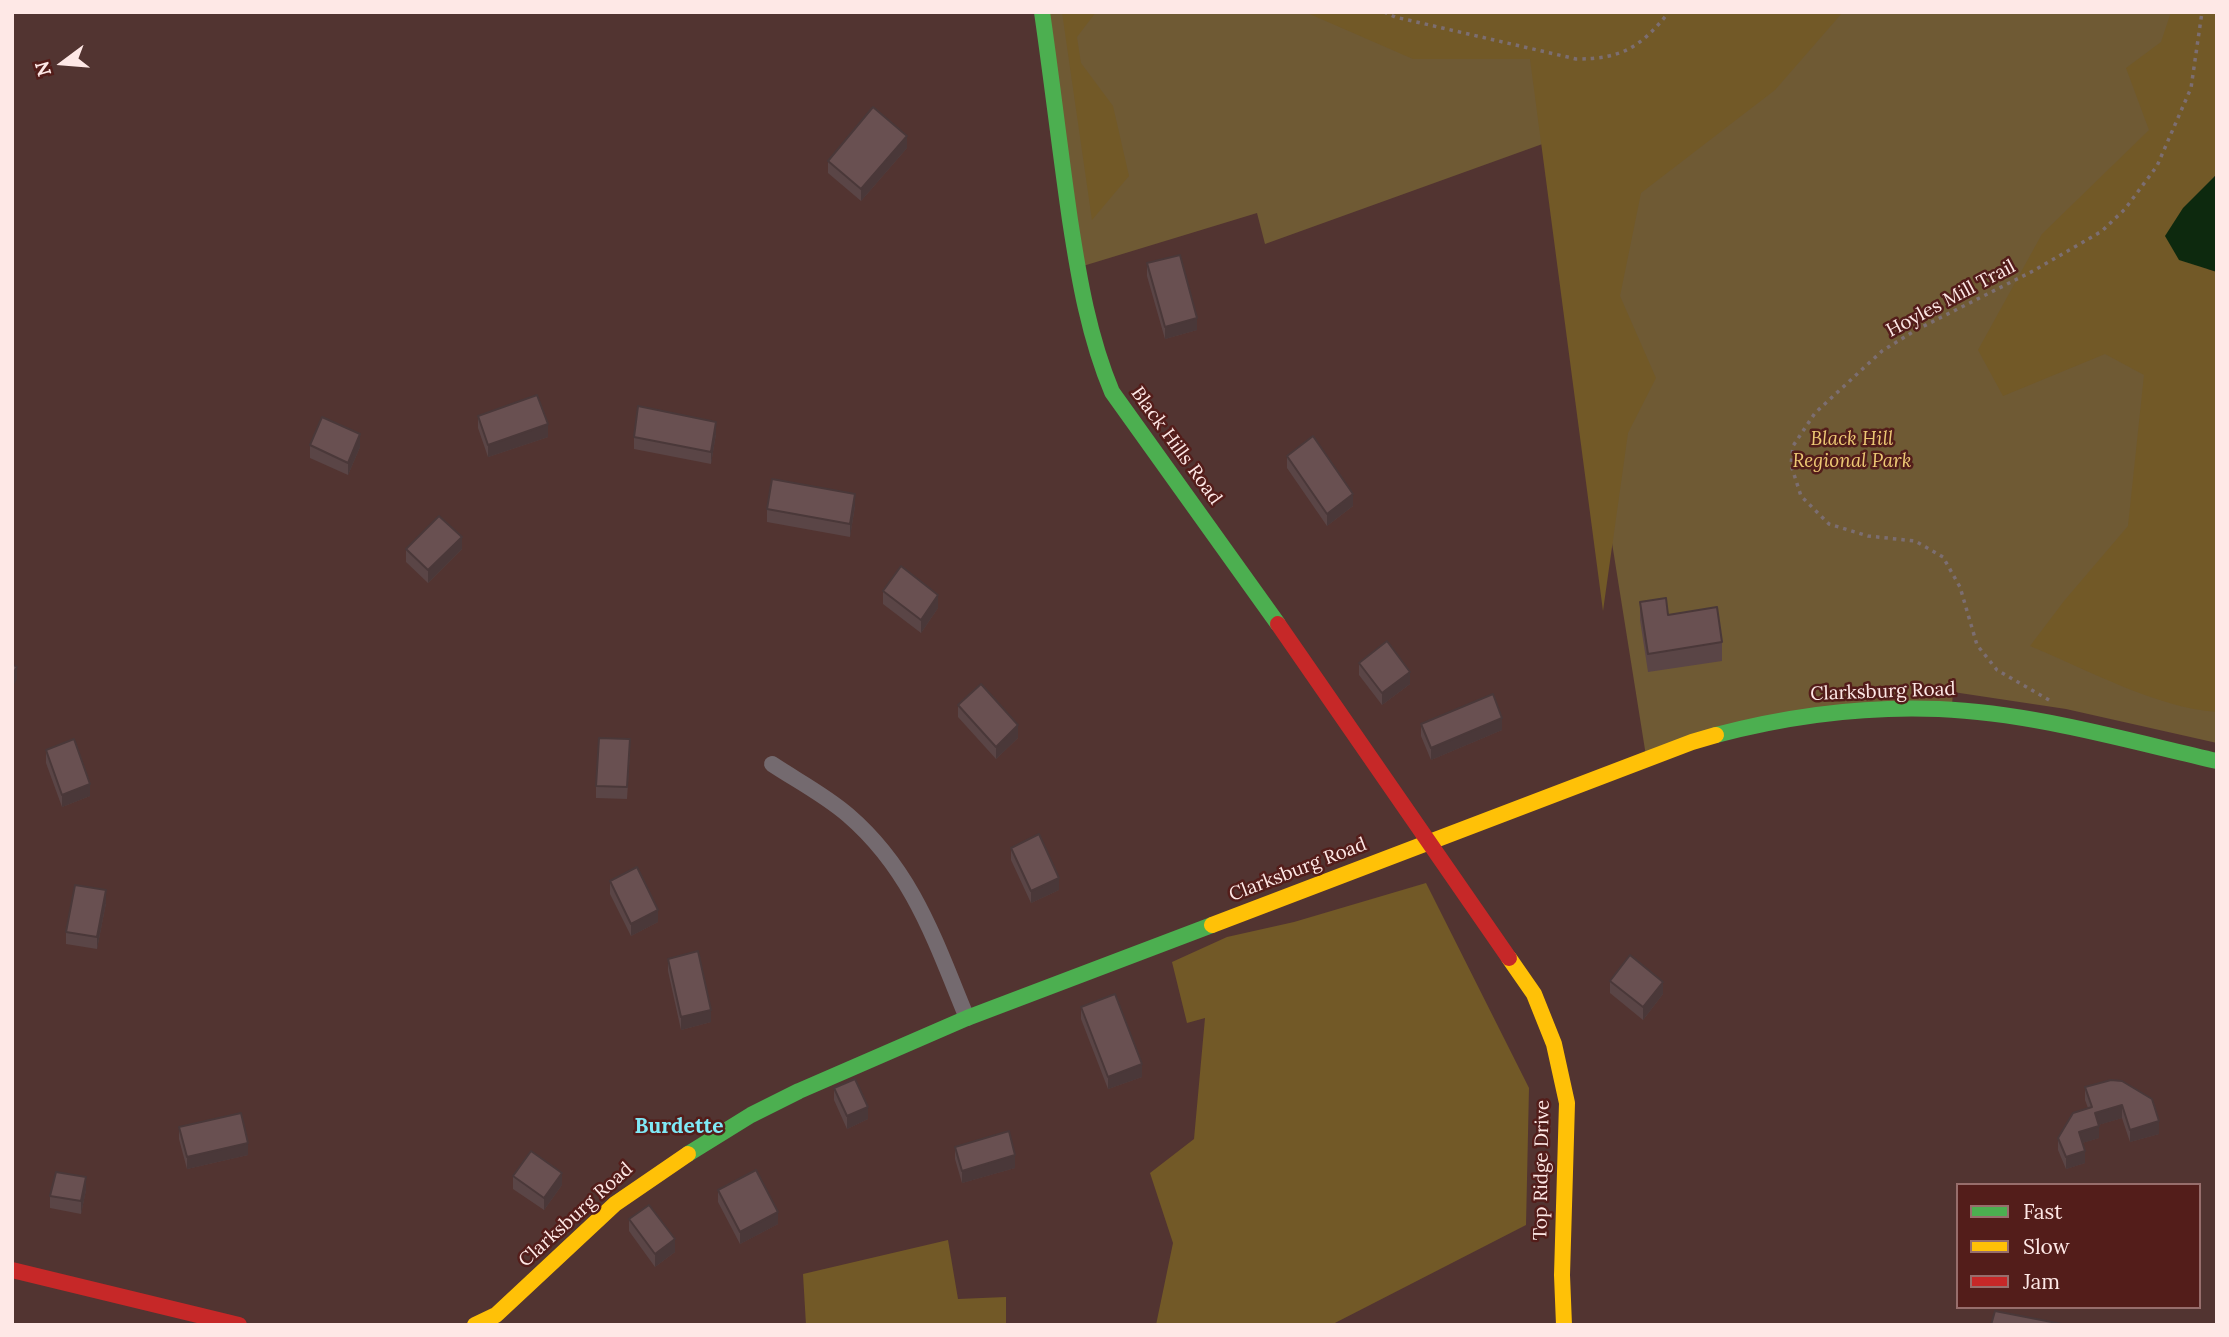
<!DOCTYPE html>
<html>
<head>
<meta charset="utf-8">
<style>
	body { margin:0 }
	#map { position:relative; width:2229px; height:1337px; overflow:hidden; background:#523431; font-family:Lora,serif }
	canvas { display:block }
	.frame { position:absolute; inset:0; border:14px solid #fee8e6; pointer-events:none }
	.legend { position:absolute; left:1956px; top:1183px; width:245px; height:126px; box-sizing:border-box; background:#531d1a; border:2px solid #976e6c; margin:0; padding:9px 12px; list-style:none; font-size:21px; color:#fee8e6 }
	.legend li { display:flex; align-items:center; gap:14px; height:35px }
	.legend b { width:35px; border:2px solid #976e6c }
	.north { position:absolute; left:28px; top:28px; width:70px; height:70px; -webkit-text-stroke:5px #531d1a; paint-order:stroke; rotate:254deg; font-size:19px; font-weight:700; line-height:28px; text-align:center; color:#fee8e6 }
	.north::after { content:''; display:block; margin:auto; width:24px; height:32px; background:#fee8e6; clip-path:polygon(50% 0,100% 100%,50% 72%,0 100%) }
</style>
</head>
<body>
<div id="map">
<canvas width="2229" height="1337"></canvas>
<div class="frame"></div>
<ul class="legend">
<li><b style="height:9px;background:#4caf50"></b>Fast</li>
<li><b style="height:9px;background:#ffc107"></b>Slow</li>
<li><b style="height:9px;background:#c62828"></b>Jam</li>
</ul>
<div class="north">N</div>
</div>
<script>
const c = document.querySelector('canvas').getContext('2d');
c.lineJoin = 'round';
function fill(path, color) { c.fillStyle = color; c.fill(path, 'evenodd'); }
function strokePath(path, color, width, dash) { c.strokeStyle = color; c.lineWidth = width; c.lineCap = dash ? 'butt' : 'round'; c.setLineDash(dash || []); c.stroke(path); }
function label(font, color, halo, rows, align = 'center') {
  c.font = font + ' Lora,serif'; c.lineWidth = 5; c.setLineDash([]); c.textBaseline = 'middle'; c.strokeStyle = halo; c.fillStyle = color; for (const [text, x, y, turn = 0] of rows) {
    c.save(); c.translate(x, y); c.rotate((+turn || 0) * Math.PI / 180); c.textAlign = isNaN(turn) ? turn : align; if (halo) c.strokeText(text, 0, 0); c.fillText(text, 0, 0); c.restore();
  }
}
const green = new Path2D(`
	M1047,12H2217V131L2205,310L2217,642V743L2066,709L1953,692L1952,705L1891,703L1646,756L1548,142L1265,244L1257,213L1083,266Z`);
const forest = new Path2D(`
	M1062,12H1096L1077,37L1081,63L1113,106L1129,176L1092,220Z
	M1305,12H1843L1775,90L1641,193L1620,296L1656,378L1628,433L1603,611L1530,59H1413Z
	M2171,12H2217V174L2183,208L2179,260L2217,272V712C2157,708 2086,669 2030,646L2064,601L2128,526L2144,375L2105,354L2003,396L1978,350L2042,234L2149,130L2126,68L2161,42Z
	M1426,883L1529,1088L1526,1225L1331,1325H1156L1173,1243L1150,1173L1194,1139L1205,1018L1187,1023L1172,962L1227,937L1294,922Z
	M948,1240L958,1299L1006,1297V1325H806L803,1274Z`);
const water = new Path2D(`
	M2217,174V272L2179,260L2165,236L2183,208Z`);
const path = new Path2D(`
	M1384,12L1395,17L1576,59C1622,59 1641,47 1669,12
	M2049,700L1997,670L1977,645L1960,587L1943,557L1915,541L1868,536L1829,524L1801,496L1791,465L1793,446L1815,413L1882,351L1916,330L2033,271L2102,231L2125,209L2157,166L2191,88L2202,12`);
const street = new Path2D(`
	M772,764C796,780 825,795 848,815C913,871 935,941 967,1018`);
const fast = new Path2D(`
	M1042,12C1052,81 1060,151 1070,220C1079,279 1089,337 1112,392L1278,624
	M1716,735C1788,716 1864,706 1939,709C2033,713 2125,740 2217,761
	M688,1154L751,1115L799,1091L967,1018L1212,925`);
const slow = new Path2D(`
	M1212,925L1692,742L1716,735
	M1509,958L1534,994L1554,1044L1567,1103L1562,1275L1564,1325
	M475,1325L496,1315L615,1204L688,1154`);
const jam = new Path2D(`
	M1278,624L1509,958
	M12,1270L239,1325`);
const wall = new Path2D(`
	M907,148L861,201L828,173V161Z
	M1147,263L1197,330L1165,339L1147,276Z
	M478,416L548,437L488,457L478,428Z
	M716,434L711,464L634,449V437Z
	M310,445L360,447L348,475L310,458Z
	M1287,456L1353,506L1327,526L1287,468Z
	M855,506L850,537L767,522V509Z
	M406,549H462L428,583L406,562Z
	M883,591L938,608L921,633L883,604Z
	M1640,602L1668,615L1722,642V661L1648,672L1640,620Z
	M1359,663L1410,684L1382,705L1359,675Z
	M958,705L1018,738L996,759L958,717Z
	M1421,724L1502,730L1431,760L1421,736Z
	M46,750L90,796L62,807L46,763Z
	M630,752L627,799L596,798V786Z
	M1011,848L1059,890L1031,903L1011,860Z
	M610,881L658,922L631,936L610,894Z
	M106,903L97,949L66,944V932Z
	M668,959L711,1022L681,1030L668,971Z
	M1610,981L1663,994L1643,1020L1610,993Z
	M1081,1007L1142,1077L1108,1089L1081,1019Z
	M2111,1080L2159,1134L2130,1142L2122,1118L2098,1125L2099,1138L2082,1143L2085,1163L2066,1169L2058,1150V1138L2088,1108L2085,1100V1087Z
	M834,1088L868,1119L847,1129L834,1100Z
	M179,1127L248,1155L187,1169L179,1139Z
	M955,1147L1015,1168L962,1183L955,1159Z
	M513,1176L562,1185L544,1210L513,1189Z
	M86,1190L81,1214L50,1208V1196Z
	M718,1190L778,1224L740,1244L718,1202Z
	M629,1219L675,1252L655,1267L629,1231Z`);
const shadedWall = new Path2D(`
	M907,136V148L861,201V189Z
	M1197,318V330L1165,339V327Z
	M716,422V434L711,464V452Z
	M548,424V437L488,457V445Z
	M360,434V447L348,475V463Z
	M855,494V506L850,537V524Z
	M1353,494V506L1327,526V514Z
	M462,537V549L428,583V570Z
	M938,595V608L921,633V620Z
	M17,667V679L12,689V676Z
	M1410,672V684L1382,705V693Z
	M1502,718V730L1431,760V748Z
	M1018,725V738L996,759V747Z
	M90,784V796L62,807V795Z
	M1059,878V890L1031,903V891Z
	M106,890V903L97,949V937Z
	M658,910V922L631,936V924Z
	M1663,982V994L1643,1020V1007Z
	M711,1010V1022L681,1030V1017Z
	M1142,1064V1077L1108,1089V1077Z
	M2122,1105V1118L2095,1126V1113Z
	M868,1107V1119L847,1129V1116Z
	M2159,1121V1134L2130,1142V1130Z
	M2099,1126V1138L2079,1144V1132Z
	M248,1143V1155L187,1169V1157Z
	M2085,1151V1163L2066,1169V1157Z
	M1015,1155V1168L962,1183V1171Z
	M562,1173V1185L544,1210V1198Z
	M86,1177V1190L81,1214V1201Z
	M778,1212V1224L740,1244V1232Z
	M675,1239V1252L655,1267V1254Z`);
const building = new Path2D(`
	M873,107L907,136L861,189L828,161Z
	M1180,255L1197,318L1165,327L1147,263Z
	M537,395L548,424L488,445L478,416Z
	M638,406L716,422L711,452L634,437Z
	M322,417L360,434L348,463L310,445Z
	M1313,436L1353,494L1327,514L1287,456Z
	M772,479L855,494L850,524L767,509Z
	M439,516L462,537L428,570L406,549Z
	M901,566L938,595L921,620L883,591Z
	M1666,598L1668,615L1717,607L1722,642L1648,654L1640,602Z
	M1387,641L1410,672L1382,693L1359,663Z
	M12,664L17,667L12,676Z
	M981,684L1018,725L996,747L958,705Z
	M1493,694L1502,718L1431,748L1421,724Z
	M599,738L630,739L627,787L596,786Z
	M74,739L90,784L62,795L46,750Z
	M1039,834L1059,878L1031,891L1011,848Z
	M637,867L658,910L631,924L610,881Z
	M75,885L106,890L97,937L66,932Z
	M698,951L711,1010L681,1017L668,959Z
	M1630,955L1663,982L1643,1007L1610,981Z
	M1115,994L1142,1064L1108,1077L1081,1007Z
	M855,1079L868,1107L847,1116L834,1088Z
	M2111,1080L2122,1081L2152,1099L2159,1121L2130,1130L2122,1105L2095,1113L2099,1126L2079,1132L2085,1151L2066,1157L2058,1138L2073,1113L2092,1107L2085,1087Z
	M241,1113L248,1143L187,1157L179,1127Z
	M1009,1131L1015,1155L962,1171L955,1147Z
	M531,1151L562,1173L544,1198L513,1176Z
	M756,1170L778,1212L740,1232L718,1190Z
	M56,1172L86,1177L81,1201L50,1196Z
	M649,1205L675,1239L655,1254L629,1219Z
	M1995,1311L2067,1325H1991Z`);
const streetNames = [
	["Hoyles Mill Trail",1951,299,-28],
	["Black Hills Road",1176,446,54],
	["Clarksburg Road",1883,692,-2],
	["Clarksburg Road",1298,870,-21],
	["Top Ridge Drive",1542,1170,-89],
	["Clarksburg Road",576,1215,-42]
];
const parkNames = [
	["Black Hill",1852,440],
	["Regional Park",1852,462]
];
const neighbourhoodNames = [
	["Burdette",679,1127]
];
fill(green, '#6f5a34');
fill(forest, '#725927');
fill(water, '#0d290e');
strokePath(path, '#7c6e71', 3.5, [3.5, 5]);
strokePath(street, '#746a6f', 16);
strokePath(fast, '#4caf50', 16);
strokePath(slow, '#ffc107', 16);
strokePath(jam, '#c62828', 16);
fill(wall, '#5a4546');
fill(shadedWall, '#4a3839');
fill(building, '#695051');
strokePath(building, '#4a3839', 2);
label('19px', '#fee8e6', '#531d1a', streetNames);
label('italic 19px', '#edc874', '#531d1a', parkNames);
label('bold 21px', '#7fe9f6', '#531d1a', neighbourhoodNames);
</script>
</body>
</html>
